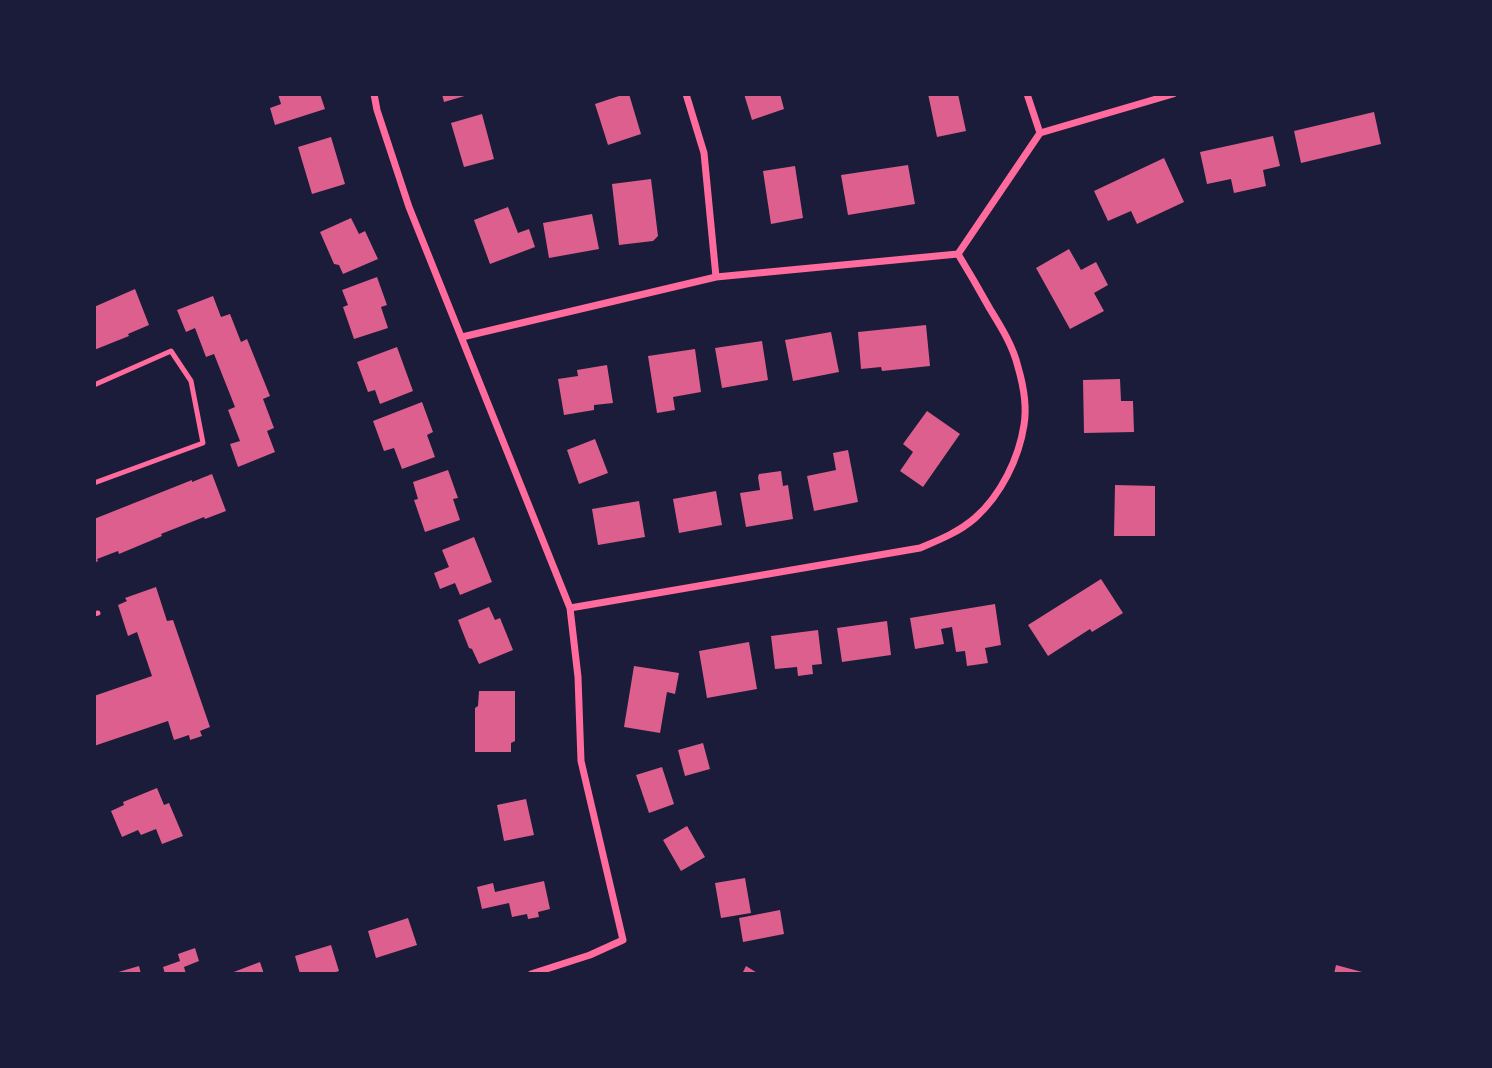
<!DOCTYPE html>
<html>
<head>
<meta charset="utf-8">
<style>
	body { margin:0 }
	#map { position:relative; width:1492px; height:1068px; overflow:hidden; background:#1b1b3a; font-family:"Source Sans 3",sans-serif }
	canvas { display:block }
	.frame { position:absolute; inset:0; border:96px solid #1b1b3a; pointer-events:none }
</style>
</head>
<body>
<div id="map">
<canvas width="1492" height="1068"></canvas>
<div class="frame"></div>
</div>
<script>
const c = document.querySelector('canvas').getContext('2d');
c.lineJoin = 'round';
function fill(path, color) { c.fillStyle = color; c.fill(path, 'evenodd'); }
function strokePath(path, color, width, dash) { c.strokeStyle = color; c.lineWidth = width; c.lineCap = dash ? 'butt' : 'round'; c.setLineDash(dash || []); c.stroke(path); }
const building = new Path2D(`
	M278,94H320L325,109L275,125L270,108L281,104Z
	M442,94H468V95L444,102Z
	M625,94H629L641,134L608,145L595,104Z
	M744,94H780L784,109L752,120Z
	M928,94H958L966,131L937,137Z
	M1374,112L1381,144L1301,163L1294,131Z
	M482,114L494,159L464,167L451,123Z
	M1273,136L1280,166L1263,170L1266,186L1234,193L1231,179L1207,184L1200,152Z
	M331,137L345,184L312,194L298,147Z
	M1164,158L1184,202L1137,224L1131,211L1108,221L1094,191Z
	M908,165L915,204L848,215L841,175Z
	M795,166L803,218L771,224L763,171Z
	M651,179L658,236L653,241L619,245L612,184Z
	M508,207L518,233L529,229L535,247L490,264L474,220Z
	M592,214L599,249L549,258L543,223Z
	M351,218L359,234L365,231L378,259L343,274L339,265L334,264L320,232Z
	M1069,249L1081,270L1096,262L1108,285L1094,293L1104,311L1070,329L1036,268Z
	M377,277L387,305L381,307L388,328L354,339L343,307L348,305L342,290Z
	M135,289L149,325L128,334L129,336L94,350V307Z
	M213,296L221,317L230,314L241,342L247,339L270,396L263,399L274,428L267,431L275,452L238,467L230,444L240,441L228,410L235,407L214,354L206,357L195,328L186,332L177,310Z
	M926,325L930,366L882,371L881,367L861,369L858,332Z
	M831,332L839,372L793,381L785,340Z
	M762,341L768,380L722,388L715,348Z
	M397,347L413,391L380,404L375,390L368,392L357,362Z
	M695,349L701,392L673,397L675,410L657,413L648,356Z
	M607,365L613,403L594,405V410L564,415L558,379L578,376L577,370Z
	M1120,379L1121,401H1133L1134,432L1084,433L1083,380Z
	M422,402L433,432L427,435L435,457L402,469L394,448L384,451L373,421Z
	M927,411L960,434L923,487L900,471L913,452L903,444Z
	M595,439L608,473L579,484L567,450Z
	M848,450L858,502L814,511L807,476L836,470L833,453Z
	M448,470L458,498L453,499L460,520L425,532L414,500L418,499L413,482Z
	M781,471L783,486L788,485L793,519L746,527L740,493L760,490L758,477L759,474Z
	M212,474L226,511L205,519L204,517L161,534L162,536L119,554L118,551L97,559L98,561L94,563V519L192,480V482Z
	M1115,485L1155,486V536H1114Z
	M716,491L722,525L679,533L673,499Z
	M639,501L645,537L598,545L592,509Z
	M474,537L492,582L460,595L455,583L440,589L434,573L449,567L442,550Z
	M1101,579L1123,613L1092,632L1090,629L1048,656L1028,625Z
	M156,587L167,621L173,620L210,727L200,731L202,736L190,740L189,735L174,740L168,721L94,746V696L152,676L137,632L128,636L118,605L127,601L125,598Z
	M995,604L1001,645L985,648L988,663L967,666L965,651L956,652L952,627L941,629L944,644L915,649L910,618Z
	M489,607L495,620L500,618L513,650L479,664L472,649L469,648L458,620Z
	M887,621L891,655L842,662L837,628Z
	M818,630L822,664L812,665L813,674L798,676L797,667L775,669L771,636Z
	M749,642L757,689L707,698L699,651Z
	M634,666L679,673L675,694L667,692L660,733L624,727Z
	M479,691H515V741L511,743V752H475V708L478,706Z
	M703,743L710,769L685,776L678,750Z
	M662,767L674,804L649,813L636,775Z
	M157,788L164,805L169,803L183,836L162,844L156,829L141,835L138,830L122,837L111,811L124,805L123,802Z
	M526,799L534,835L504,841L497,805Z
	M687,826L705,857L681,871L663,840Z
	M745,878L751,913L721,918L715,883Z
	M544,881L550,909L538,912L539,917L528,919L527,914L512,917L509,903L482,909L477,887L493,883L495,892Z
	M780,910L784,934L743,942L739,918Z
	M408,918L417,945L376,958L368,931Z
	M331,945L339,971L330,974H300L295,956Z
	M195,948L199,961L184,967L186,974H165L163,967L180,961L178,954Z
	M260,962L264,974H231V973Z
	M1336,965L1366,973V974H1334Z
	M139,966L141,974H115V973Z
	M746,966L759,974H742Z`);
const service = new Path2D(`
	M94,385L171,351L191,381L203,443L94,483
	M94,614L98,613`);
const minor = new Path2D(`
	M374,94L377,110L409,207L570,608L578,677L581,761L623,940L590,955L531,974
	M686,94L704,153L716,277
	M1027,94L1040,133
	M1040,133L1173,94
	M462,337L716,277L958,254L1040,133
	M570,608L920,548C939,540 959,532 975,518C1001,495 1019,458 1024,425C1027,407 1023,384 1018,367C1013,346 1001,327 990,309C980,291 969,272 958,254`);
fill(building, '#dd5f8e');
strokePath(service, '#ff6b9d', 5);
strokePath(minor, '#ff6b9d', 7);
</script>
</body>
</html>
